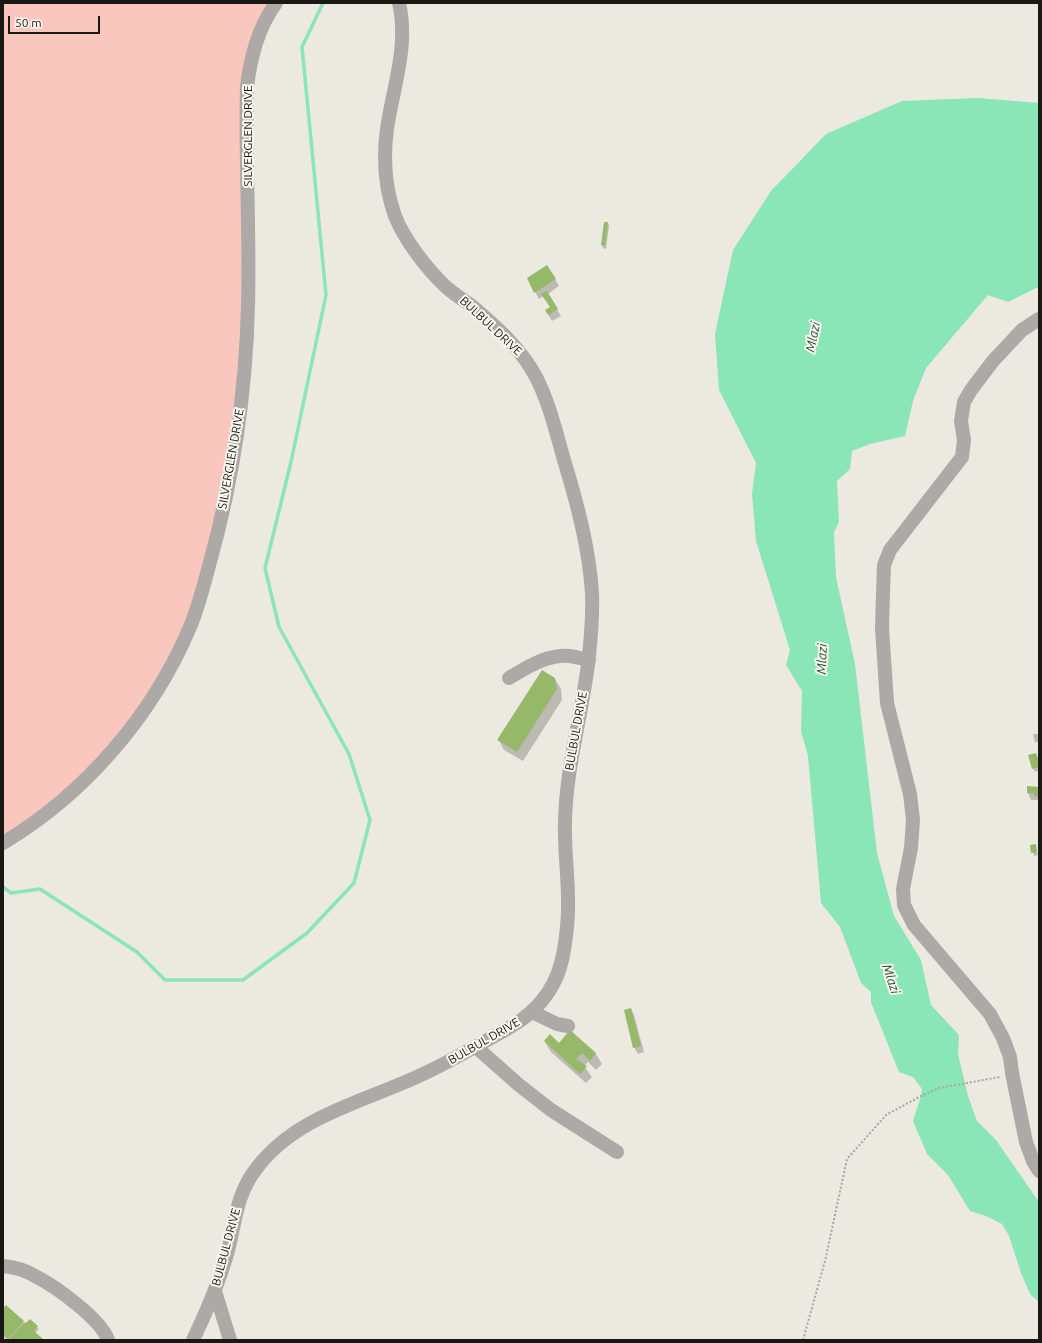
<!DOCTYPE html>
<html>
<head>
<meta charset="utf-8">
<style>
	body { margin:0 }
	#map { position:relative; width:1042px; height:1343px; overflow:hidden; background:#ebe9e0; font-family:Ubuntu,sans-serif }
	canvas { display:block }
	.frame { position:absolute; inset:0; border:4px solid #191815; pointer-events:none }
	.scale { position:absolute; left:8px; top:16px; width:92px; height:18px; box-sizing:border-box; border:2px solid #191815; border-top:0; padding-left:5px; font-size:12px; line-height:14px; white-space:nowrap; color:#191815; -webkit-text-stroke:3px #f8f6ed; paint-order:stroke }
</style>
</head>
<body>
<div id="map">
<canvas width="1042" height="1343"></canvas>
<div class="frame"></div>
<div class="scale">50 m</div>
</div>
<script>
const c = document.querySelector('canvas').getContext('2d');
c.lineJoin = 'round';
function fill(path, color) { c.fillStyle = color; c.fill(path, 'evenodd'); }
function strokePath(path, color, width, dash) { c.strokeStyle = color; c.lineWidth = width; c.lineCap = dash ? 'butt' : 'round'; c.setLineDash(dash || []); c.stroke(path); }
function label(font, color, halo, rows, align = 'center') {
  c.font = font + ' Ubuntu,sans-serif'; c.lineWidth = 4; c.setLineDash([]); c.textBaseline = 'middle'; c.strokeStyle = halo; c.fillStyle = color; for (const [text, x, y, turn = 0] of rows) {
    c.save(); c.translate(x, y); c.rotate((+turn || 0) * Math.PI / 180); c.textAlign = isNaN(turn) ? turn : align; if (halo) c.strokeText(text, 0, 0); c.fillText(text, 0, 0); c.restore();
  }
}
const green = new Path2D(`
	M3,3H276L249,58L244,364L199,598L155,689L101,762L3,840Z`);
const water = new Path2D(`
	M978,98L1039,103V288H1036L1008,302L988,295L926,368L913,401L905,436L870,444L852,451L850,469L837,481L839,522L834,532L836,577L855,664L877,853L894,916L921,960L931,1005L959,1035L958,1054L968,1096L977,1121L996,1140L1039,1202V1302L1030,1294L1021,1273L1009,1236L1002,1224L986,1216L970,1211L948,1175L927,1154L913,1121L921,1096L922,1089L913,1077L899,1072L871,1002V992L861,983L840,927L821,903L808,756L801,731L802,691L786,665L790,650L756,541L752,494L756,463L719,390L715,334L733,250L771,191L826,134L902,101Z`);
const shadow = new Path2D(`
	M605,223H608L609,226L606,249L603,248L602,245Z
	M547,266L559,286L548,294L561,316L552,321L546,311L551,308L544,296L539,299L528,279Z
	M555,679L561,689L562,700L523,761L504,750L499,740Z
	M1033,734H1038L1039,742H1035Z
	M1036,754L1039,762V770L1035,772L1029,756Z
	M1028,787L1039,788V802L1038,800H1031L1028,793Z
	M1031,845H1035L1038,855L1034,856Z
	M631,1009L634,1015L644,1052L638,1054L634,1047Z
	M570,1032L596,1054L602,1064L596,1070L588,1062L584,1066L592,1077L586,1083L551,1052L545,1042L559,1044Z
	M3,1309L23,1322L29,1327H37L39,1329L35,1333L43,1340H7L3,1336Z`);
const stream = new Path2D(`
	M3,887L11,893L40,889L137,952L165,980H243L307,933L354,883L370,820L349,754L279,627L265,568L291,462L326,295L302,47L323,3`);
const building = new Path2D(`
	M604,222H608L605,246L601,245Z
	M547,265L556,279L534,293L527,278Z
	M547,291L558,309L548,315L545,310L550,307L541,294Z
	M542,670L555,678L557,689L517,752L497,740Z
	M1036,753L1039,761V767L1032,769L1028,755Z
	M1027,786L1039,787V797L1034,796V794L1027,793Z
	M1036,844L1037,852L1031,853L1030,845Z
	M631,1008L641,1046L633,1048L624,1010Z
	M570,1030L596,1053L590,1061L582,1053L576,1059L587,1066L580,1074L544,1041L550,1034L559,1043Z
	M6,1305L24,1321L8,1339L3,1334V1309Z
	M30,1319L38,1326L34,1331L44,1340H8L25,1322L26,1323Z`);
const path = new Path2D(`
	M803,1340L825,1261L847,1159L886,1115L921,1096L939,1088L1000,1077`);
const minor = new Path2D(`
	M1039,319L1022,330L993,361L971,390L964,402L961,421L964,440L962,457L890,550L884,565L883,593L882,628L887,703L910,794L913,820L911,848L903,889L904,905L914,925L990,1014L1003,1038L1010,1057L1012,1073L1026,1142L1033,1161L1039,1171
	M509,678C528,667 547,654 570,656C576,657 583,659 589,660
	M3,843C85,794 153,715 190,627C199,606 204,584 210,562C233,479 246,392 248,305C250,232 245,159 247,86C251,56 258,28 276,3
	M532,1012L557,1024L568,1026
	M476,1047L519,1085L551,1110L617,1152
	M3,1266C14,1267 25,1270 35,1276C55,1286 101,1319 108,1340
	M215,1291L230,1340
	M193,1340C206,1313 217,1287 226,1258C236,1225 234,1198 256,1169C295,1116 364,1102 421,1075C445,1064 468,1051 491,1038C513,1026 533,1015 547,994C557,980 561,967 564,950C566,937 568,924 568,910C569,881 564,852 565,822C566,766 583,712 589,656C591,636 593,613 592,593C589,547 577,503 564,460C556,432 549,402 536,377C521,348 496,327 472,306C463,300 454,294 446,287C427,269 405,241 395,216C385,188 383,158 387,129C393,87 409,46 399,3`);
const streetNames = [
	["SILVERGLEN DRIVE",248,136,-90],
	["BULBUL DRIVE",491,326,43],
	["SILVERGLEN DRIVE",231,459,-80],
	["BULBUL DRIVE",576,731,-80],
	["BULBUL DRIVE",484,1041,-30],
	["BULBUL DRIVE",226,1247,-75]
];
const waterNames = [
	["Mlazi",813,337,-79],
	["Mlazi",822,659,-88],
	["Mlazi",891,979,71]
];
fill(green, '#fac7be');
fill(water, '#8ae6b7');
fill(shadow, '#0003');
strokePath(stream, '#8ae6b7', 3.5);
fill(building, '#96b869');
strokePath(path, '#a8a69f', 2, [2, 2]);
strokePath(minor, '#ada9a7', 14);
label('12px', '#191815', '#f8f6ed', streetNames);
label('italic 13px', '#224a36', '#f8f6ed', waterNames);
</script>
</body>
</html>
